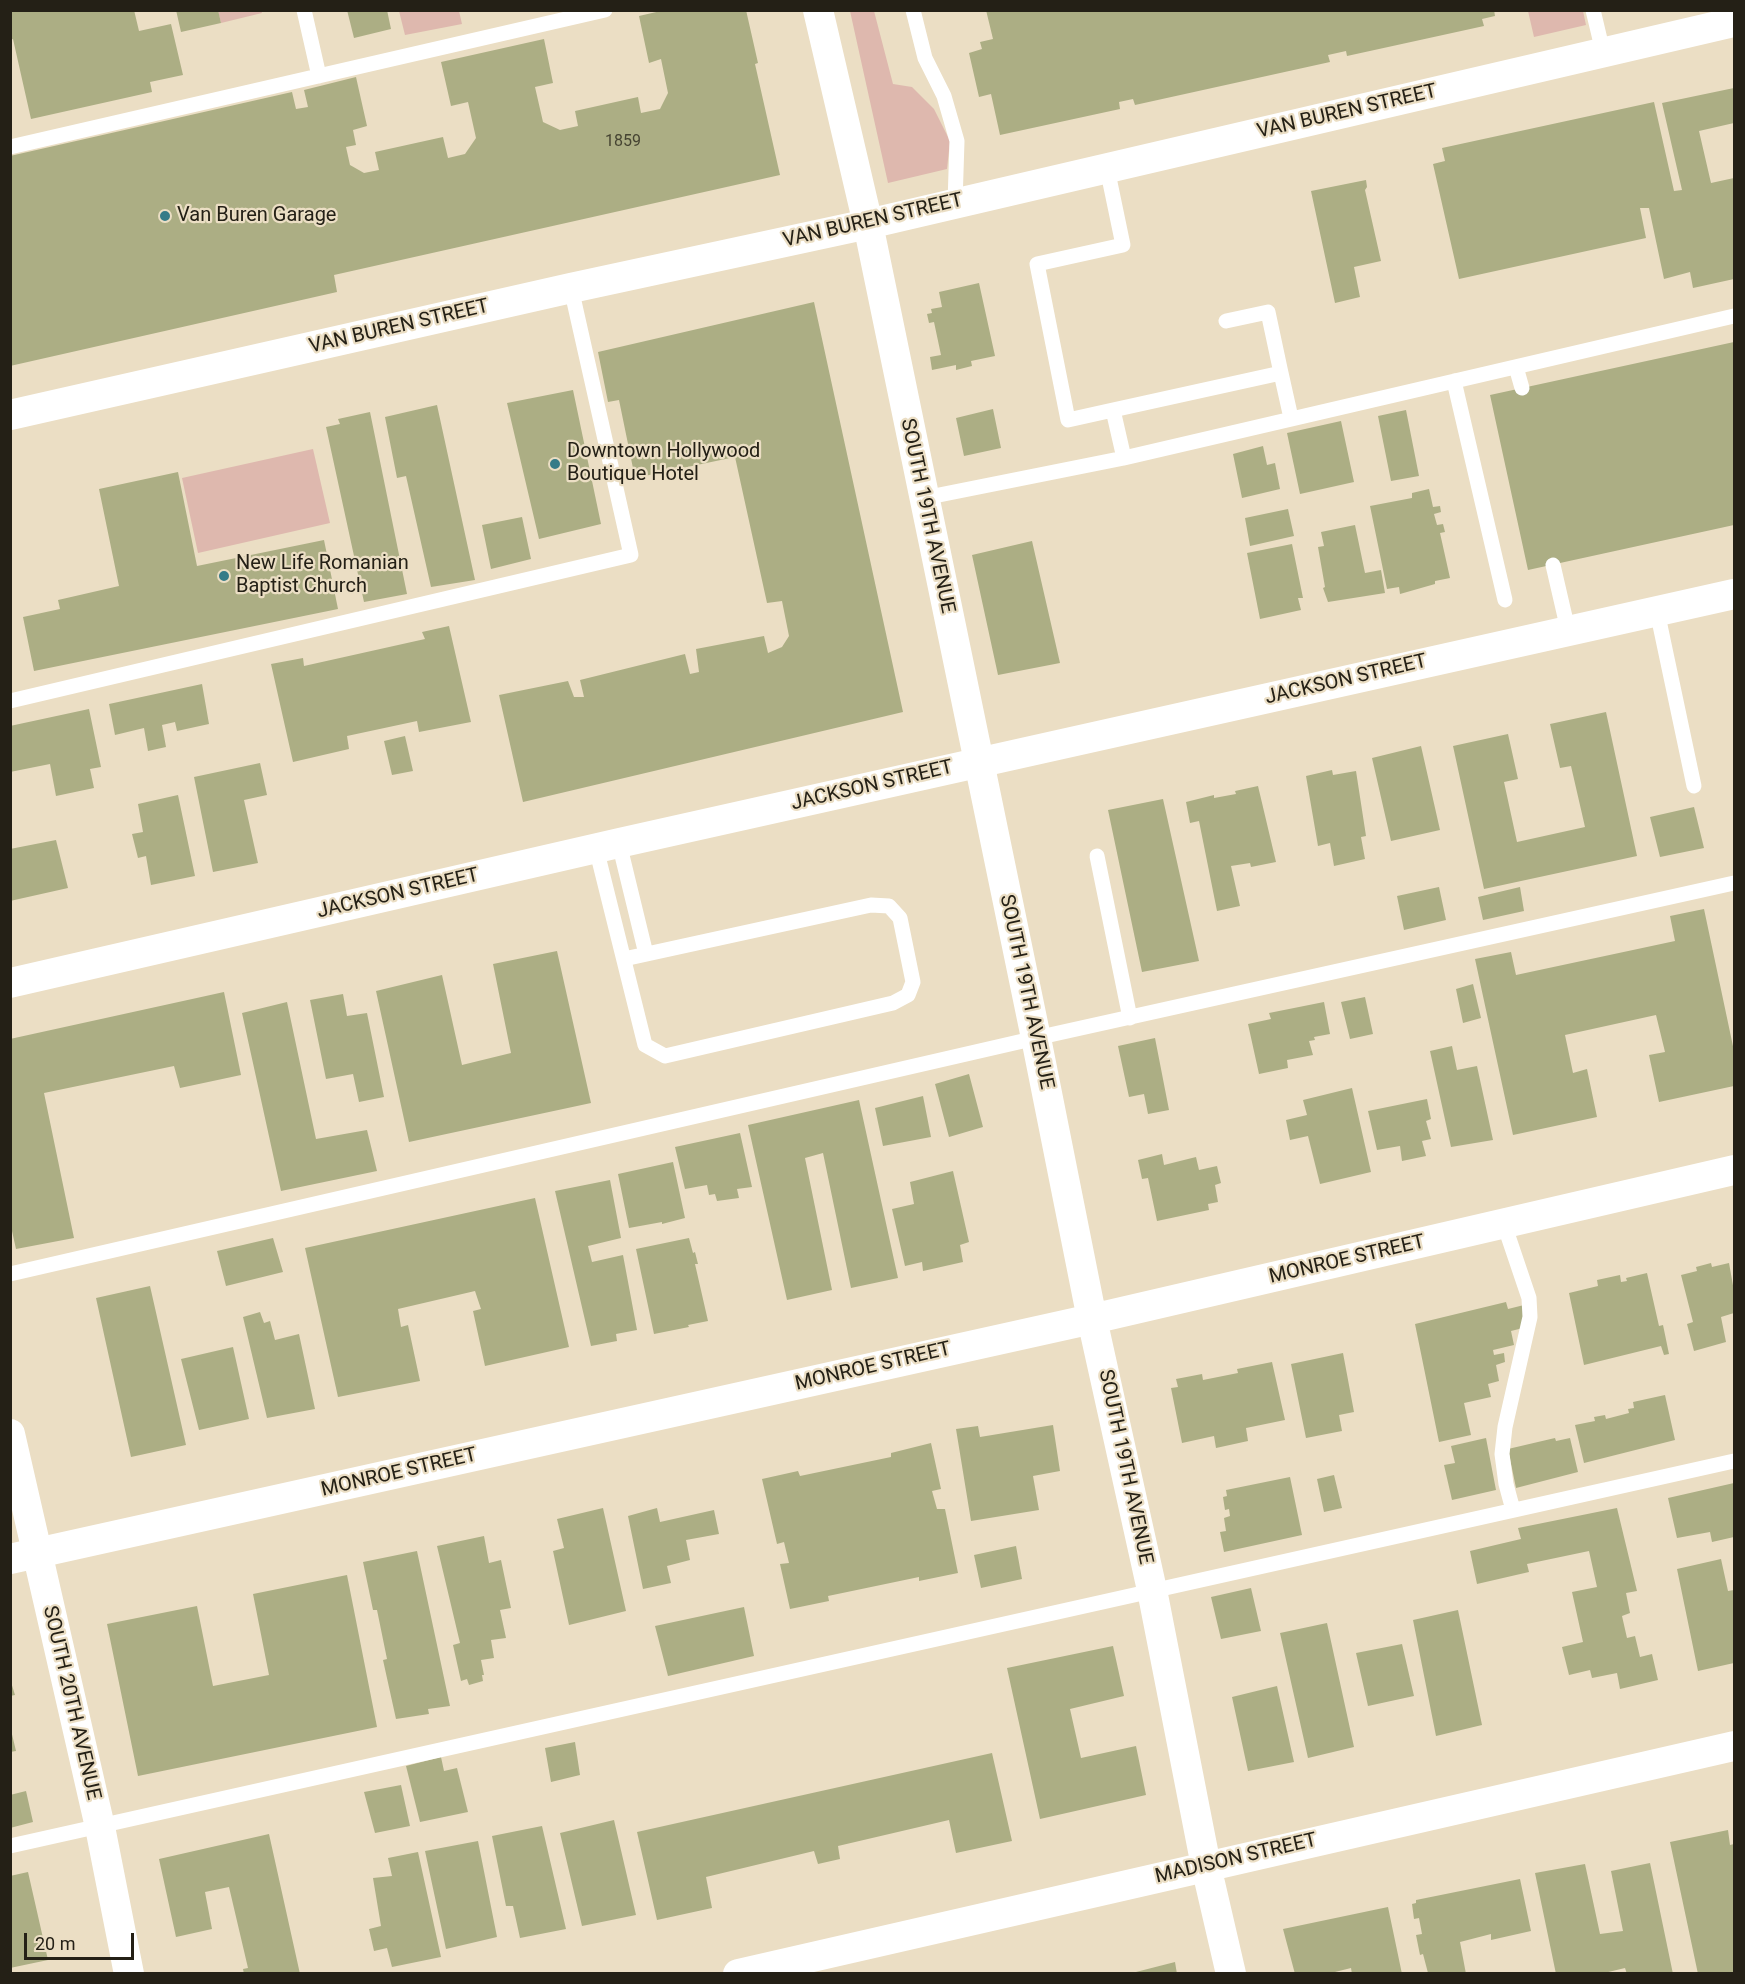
<!DOCTYPE html>
<html>
<head>
<meta charset="utf-8">
<style>
	body { margin:0 }
	#map { position:relative; width:1745px; height:1984px; overflow:hidden; background:#ebdec4; font-family:Roboto,sans-serif }
	canvas { display:block }
	.frame { position:absolute; inset:0; border:12px solid #242016; pointer-events:none }
	.scale { position:absolute; left:24px; top:1933px; width:110px; height:27px; box-sizing:border-box; border:3px solid #242016; border-top:0; padding-left:8px; font-size:18px; line-height:21px; white-space:nowrap; color:#242016; -webkit-text-stroke:4px #ebdec4; paint-order:stroke }
</style>
</head>
<body>
<div id="map">
<canvas width="1745" height="1984"></canvas>
<div class="frame"></div>
<div class="scale">20 m</div>
</div>
<script>
const c = document.querySelector('canvas').getContext('2d');
c.lineJoin = 'round';
function fill(path, color) { c.fillStyle = color; c.fill(path, 'evenodd'); }
function strokePath(path, color, width, dash) { c.strokeStyle = color; c.lineWidth = width; c.lineCap = dash ? 'butt' : 'round'; c.setLineDash(dash || []); c.stroke(path); }
function label(font, color, halo, rows, align = 'center') {
  c.font = font + ' Roboto,sans-serif'; c.lineWidth = 4.5; c.setLineDash([]); c.textBaseline = 'middle'; c.strokeStyle = halo; c.fillStyle = color; for (const [text, x, y, turn = 0] of rows) {
    c.save(); c.translate(x, y); c.rotate((+turn || 0) * Math.PI / 180); c.textAlign = isNaN(turn) ? turn : align; if (halo) c.strokeText(text, 0, 0); c.fillText(text, 0, 0); c.restore();
  }
}
const green = new Path2D(`
	M218,11H261L262,13L221,23Z
	M399,11H459L462,24L405,35Z
	M850,11H874L893,84L912,87L934,109L950,141L947,169L888,183Z
	M1528,11H1583L1586,25L1534,37Z
	M313,449L330,523L198,553L182,478Z`);
const building = new Path2D(`
	M10,10H134L139,31L171,24L183,75L150,82L152,92L31,119L13,39L10,40Z
	M176,10H218L221,23L181,32Z
	M347,10H387L391,29L354,38Z
	M665,10H746L758,63L755,64L780,175L334,275L337,292L10,366V156L292,92L296,109L308,107L304,90L356,77L367,126L353,130L356,145L346,147L350,165L364,173L379,170L375,152L443,137L448,158L465,154L476,138L468,102L451,106L441,62L544,39L553,83L535,87L543,122L560,130L578,126L575,111L638,97L641,113L660,109L668,93L661,59L649,63L639,16Z
	M986,10H1494L1495,16L1482,19L1484,26L1347,56L1346,51L1328,55L1330,62L1135,105L1133,99L1119,102L1120,109L1000,135L991,94L979,97L969,53L982,49L980,42L993,39Z
	M1734,88V123L1699,131L1711,183L1734,178V279L1693,288L1690,272L1664,279L1649,208H1640L1646,238L1459,279L1433,164L1445,161L1442,148L1654,102L1674,191L1682,190L1662,103Z
	M1366,180L1367,187L1365,190L1381,261L1354,267L1360,297L1335,303L1311,191Z
	M979,283L995,356L971,361L972,366L956,370V365L932,370L930,357L941,355L934,322L929,323L927,314L932,313L931,309L942,307L939,292Z
	M814,302L903,712L523,802L499,695L568,681L574,697H584L580,680L685,654L690,674L699,672L696,649L764,636L768,653L782,647L789,636L782,601L767,603L735,457L635,478L619,400L608,402L598,352Z
	M1734,342V525L1528,570L1490,395Z
	M573,390L601,524L539,539L507,403Z
	M437,405L475,580L431,587L406,476L397,478L385,417Z
	M993,409L1001,448L964,456L956,418Z
	M1406,410L1419,476L1391,481L1378,416Z
	M370,412L407,594L364,602L326,427L340,424L338,419Z
	M1341,421L1354,482L1300,494L1287,433Z
	M1263,446L1267,465L1275,463L1280,489L1242,498L1233,454Z
	M178,472L197,566L324,540L338,609L34,671L23,617L60,609L58,600L119,586L99,489Z
	M1429,489L1433,507L1440,506L1441,512L1434,514L1437,525L1443,524L1445,532L1440,533L1450,578L1435,581V584L1400,594L1399,587L1387,589L1370,506L1412,498V493Z
	M1288,509L1294,536L1250,546L1245,518Z
	M522,517L531,559L491,569L482,525Z
	M1355,525L1365,573L1381,570L1385,593L1328,602L1323,588L1325,587L1318,547L1324,546L1321,532Z
	M1032,541L1060,663L998,675L972,555Z
	M1292,544L1303,598H1298L1301,610L1260,619L1247,553Z
	M449,626L471,722L419,732L417,721L347,736L349,749L293,762L271,664L303,658L304,666L425,639L422,632Z
	M202,684L209,724L177,731L175,722L162,725L166,747L148,751L144,728L115,735L109,704Z
	M89,709L101,767L90,769L94,788L56,796L50,764L10,772V726Z
	M1606,712L1637,856L1484,889L1453,746L1508,734L1518,779L1504,782L1517,842L1585,827L1571,766L1560,768L1550,724Z
	M405,736L413,771L392,775L384,741Z
	M1421,746L1440,830L1391,841L1372,758Z
	M260,763L267,795L244,800L258,863L213,872L194,777Z
	M1332,770L1333,775L1356,771L1366,836L1361,837L1365,859L1334,866L1330,843L1318,846L1306,776Z
	M1258,786L1276,862L1251,867L1250,863L1231,866L1240,906L1217,911L1199,821L1190,823L1186,802L1214,795V798L1236,794L1235,791Z
	M178,795L195,876L151,885L146,856L138,858L132,834L143,832L138,804Z
	M1163,799L1199,961L1142,972L1108,810Z
	M1694,807L1704,848L1660,857L1650,817Z
	M56,840L68,888L10,901V849Z
	M1439,887L1446,920L1404,930L1397,896Z
	M1520,887L1524,911L1483,920L1478,897Z
	M1704,909L1734,1051V1086L1659,1102L1649,1055L1665,1052L1656,1015L1565,1035L1573,1073L1587,1069L1597,1117L1513,1135L1475,959L1511,952L1516,975L1675,941L1670,916Z
	M557,951L591,1103L409,1142L376,991L442,975L462,1065L511,1053L493,964Z
	M1473,984L1481,1018L1463,1023L1456,989Z
	M224,992L241,1075L180,1088L174,1066L44,1093L74,1238L16,1249L10,1222V1039Z
	M343,994L347,1016L367,1013L384,1097L359,1102L353,1074L326,1079L310,1000Z
	M1365,997L1373,1034L1350,1039L1341,1002Z
	M287,1002L316,1139L367,1130L377,1171L281,1191L242,1013Z
	M1324,1002L1330,1034L1314,1037L1315,1040L1309,1041L1313,1055L1287,1060L1288,1068L1259,1074L1248,1024L1271,1019L1269,1013Z
	M1155,1038L1169,1110L1148,1114L1144,1094L1129,1097L1118,1046Z
	M1452,1046L1457,1070L1477,1066L1493,1140L1451,1147L1430,1051Z
	M969,1074L983,1127L949,1137L935,1084Z
	M1352,1088L1371,1172L1320,1184L1308,1136L1290,1140L1286,1120L1307,1115L1303,1100Z
	M923,1096L931,1137L883,1146L875,1108Z
	M1427,1099L1431,1119L1426,1121L1431,1139L1422,1141L1426,1156L1402,1161L1400,1146L1377,1150L1368,1111Z
	M859,1100L898,1278L851,1288L823,1153L805,1158L832,1290L787,1300L748,1125Z
	M740,1133L752,1187L737,1189L739,1198L717,1201L715,1194L709,1195L707,1185L685,1189L675,1147Z
	M1162,1154L1164,1165L1196,1157L1199,1170L1217,1166L1221,1183L1215,1185L1218,1202L1208,1204L1209,1210L1157,1221L1148,1178L1142,1179L1138,1160Z
	M673,1162L685,1218L662,1224V1222L629,1228L618,1174Z
	M953,1171L969,1242L960,1245L963,1262L923,1271L922,1262L905,1266L892,1209L914,1204L910,1182Z
	M610,1180L621,1238L588,1246L592,1262L623,1255L637,1330L616,1334L617,1341L591,1346L555,1191Z
	M535,1198L569,1347L485,1366L473,1311L481,1309L475,1291L398,1309L401,1327L408,1325L420,1381L338,1397L305,1248Z
	M273,1238L283,1272L226,1286L217,1251Z
	M689,1238L693,1253L695,1252L698,1264H695L708,1321L688,1325L689,1327L654,1334L636,1249Z
	M1711,1263L1712,1267L1729,1263L1734,1291V1313L1721,1317L1726,1342L1694,1351L1687,1324L1693,1322L1681,1275L1697,1271L1696,1267Z
	M1647,1273L1659,1326L1663,1325L1669,1354L1664,1355L1661,1346L1584,1365L1569,1293L1598,1286L1597,1280L1620,1275L1621,1282L1627,1281L1626,1278Z
	M150,1286L186,1445L131,1457L96,1298Z
	M1506,1302L1508,1309L1524,1305L1523,1328L1511,1331L1514,1345L1493,1350L1494,1355L1504,1353L1505,1362L1496,1365L1499,1381L1488,1384L1491,1397L1464,1403L1471,1435L1439,1442L1415,1324Z
	M260,1312L264,1323L270,1321L275,1340L299,1334L315,1409L267,1418L243,1317Z
	M233,1347L249,1419L199,1430L181,1359Z
	M1343,1353L1354,1412L1339,1415L1342,1431L1306,1438L1291,1364Z
	M1272,1362L1285,1420L1246,1428L1248,1441L1216,1448L1214,1436L1182,1443L1171,1388L1178,1387L1176,1379L1202,1374L1203,1380L1238,1373L1237,1369Z
	M1665,1395L1675,1440L1584,1463L1575,1425L1595,1421L1594,1417L1605,1415L1606,1419L1629,1413L1628,1409L1634,1408L1633,1402Z
	M1053,1425L1060,1471L1033,1476L1039,1510L971,1521L956,1429L978,1426L980,1437Z
	M1486,1438L1496,1490L1452,1500L1444,1465L1455,1463L1451,1446Z
	M1555,1438L1556,1441L1570,1438L1578,1472L1516,1488L1508,1449Z
	M931,1443L941,1489L932,1491L937,1509H945L958,1573L919,1581V1577L828,1596L829,1601L790,1609L780,1564L789,1563L784,1542L777,1544L762,1479L798,1471L800,1476L891,1457V1453Z
	M1334,1475L1342,1508L1324,1512L1317,1479Z
	M1290,1477L1302,1535L1224,1552L1220,1532L1226,1531L1224,1518L1230,1516L1229,1509L1225,1510L1223,1497L1227,1496L1226,1490Z
	M1734,1483V1537L1712,1542L1710,1532L1677,1538L1668,1498Z
	M603,1508L626,1611L569,1625L553,1551L564,1548L557,1519Z
	M657,1508L660,1522L714,1510L719,1534L686,1540L690,1560L667,1566L671,1583L643,1589L628,1516Z
	M1617,1508L1637,1591L1626,1593L1630,1613L1622,1616L1627,1638L1635,1636L1640,1657L1652,1654L1658,1680L1620,1689L1617,1673L1592,1678L1590,1670L1569,1675L1562,1647L1583,1642L1572,1592L1597,1587L1589,1551L1527,1564L1529,1572L1477,1584L1470,1551L1521,1539L1518,1528Z
	M484,1536L489,1563L501,1560L511,1608L500,1610L506,1638L491,1640L494,1658L481,1660L484,1675H482L483,1681L469,1685L467,1679L461,1681L453,1645L460,1643L437,1546Z
	M1016,1546L1022,1579L981,1588L974,1555Z
	M417,1551L450,1706L428,1709L429,1714L396,1719L383,1660L387,1659L377,1610H373L363,1562Z
	M1721,1559L1728,1591L1734,1590V1663L1698,1671L1677,1569Z
	M347,1575L377,1727L138,1776L107,1624L197,1606L213,1686L269,1675L253,1594Z
	M1251,1588L1261,1631L1221,1639L1211,1597Z
	M744,1607L754,1656L668,1676L655,1626Z
	M1458,1610L1482,1725L1436,1736L1413,1620Z
	M1327,1623L1354,1747L1308,1758L1280,1633Z
	M1402,1644L1414,1696L1368,1706L1356,1653Z
	M1113,1646L1124,1696L1070,1709L1081,1758L1136,1746L1146,1795L1040,1819L1007,1668Z
	M10,1679L15,1695L10,1696Z
	M1277,1686L1294,1762L1248,1771L1232,1697Z
	M10,1726L16,1751L10,1752Z
	M575,1742L580,1775L551,1782L545,1748Z
	M992,1753L1012,1841L956,1853L949,1820L838,1846L840,1859L818,1864L814,1851L706,1877L712,1908L657,1920L637,1832Z
	M441,1757L444,1771L457,1768L468,1812L420,1822L406,1766Z
	M401,1785L410,1826L375,1833L364,1792Z
	M26,1791L33,1822L10,1828V1795Z
	M614,1820L636,1915L582,1926L560,1833Z
	M542,1826L566,1929L520,1938L513,1906H506L492,1836Z
	M1728,1830L1730,1845L1734,1844V1974H1698L1670,1842Z
	M269,1834L300,1974H244L243,1969L248,1968L229,1887L205,1892L212,1929L176,1937L159,1859Z
	M478,1841L497,1937L446,1949L425,1851Z
	M418,1852L441,1957L392,1967L387,1948L374,1951L369,1929L381,1926L373,1878L392,1876L388,1858Z
	M1650,1863L1673,1974H1627L1625,1968L1600,1974H1556L1535,1873L1585,1864L1600,1934L1623,1931L1611,1871Z
	M28,1872L48,1960L10,1968V1876Z
	M1520,1879L1531,1931L1491,1940V1934L1460,1942L1466,1974L1428,1973L1423,1954L1420,1955L1416,1935L1422,1934L1419,1918L1414,1919L1412,1904L1416,1903V1900Z
	M1388,1907L1402,1974H1352L1351,1968L1327,1974H1295L1283,1929Z
	M1175,1962L1177,1974H1132V1973Z`);
const lane = new Path2D(`
	M304,10L319,76
	M913,10L925,58L944,96L957,141L955,203
	M1593,10L1603,52
	M10,147L605,10
	M1107,168L1123,245L1037,264L1068,420L1113,410L1124,458
	M1226,321L1268,312L1281,373
	M1516,367L1522,388
	M1454,381L1505,600
	M1113,410L1281,373L1291,418
	M924,498L1124,458L1734,316
	M1553,565L1568,630
	M1657,611L1694,786
	M10,701L631,555L571,288
	M619,843L646,954
	M596,848L645,1045L665,1056L893,1003L908,995L913,982L900,918L889,906L871,905L624,959
	M1097,856L1130,1018
	M1504,1224L1529,1298L1530,1317L1505,1427L1502,1454L1506,1484L1513,1510
	M10,1274L1036,1038L1734,883
	M10,1846L1734,1461`);
const street = new Path2D(`
	M818,10L868,224L1036,1038L1092,1319L1152,1590L1206,1866L1231,1974
	M10,415L571,288L868,224L1734,22
	M10,983L619,843L1734,594
	M10,1434L100,1827L129,1974
	M10,1559L1092,1319L1734,1170
	M738,1974L1734,1746`);
const markers = [
	[165,216,6,"#357b88"],
	[555,464,6,"#357b88"],
	[224,576,6,"#357b88"]
];
const numberNames = [
	["1859",623,142]
];
const streetNames = [
	["VAN BUREN STREET",1347,112,-13],
	["VAN BUREN STREET",873,221,-13],
	["VAN BUREN STREET",399,327,-13],
	["SOUTH 19TH AVENUE",927,516,78],
	["JACKSON STREET",1346,680,-13],
	["JACKSON STREET",872,786,-13],
	["JACKSON STREET",398,894,-13],
	["SOUTH 19TH AVENUE",1026,992,78],
	["MONROE STREET",1347,1260,-13],
	["MONROE STREET",873,1367,-13],
	["SOUTH 19TH AVENUE",1125,1467,78],
	["MONROE STREET",399,1473,-13],
	["SOUTH 20TH AVENUE",71,1703,77],
	["MADISON STREET",1236,1859,-13]
];
const poiNames = [
	["Van Buren Garage",177,216],
	["Downtown Hollywood",567,452],
	["Boutique Hotel",567,475],
	["New Life Romanian",236,564],
	["Baptist Church",236,587]
];
fill(green, '#deb8ae');
fill(building, '#acae84');
strokePath(lane, '#fff', 15);
strokePath(street, '#fff', 30);
for (const [x, y, r, color] of markers) { const dot = new Path2D(); dot.arc(x, y, r, 0, 2 * Math.PI); c.fillStyle = color; c.fill(dot); strokePath(dot, '#ebdec4', 2); }
label('16px', '#464432', null, numberNames);
label('20px', '#242016', '#ebdec4', streetNames);
label('20px', '#242016', '#ebdec4', poiNames, 'left');
</script>
</body>
</html>
